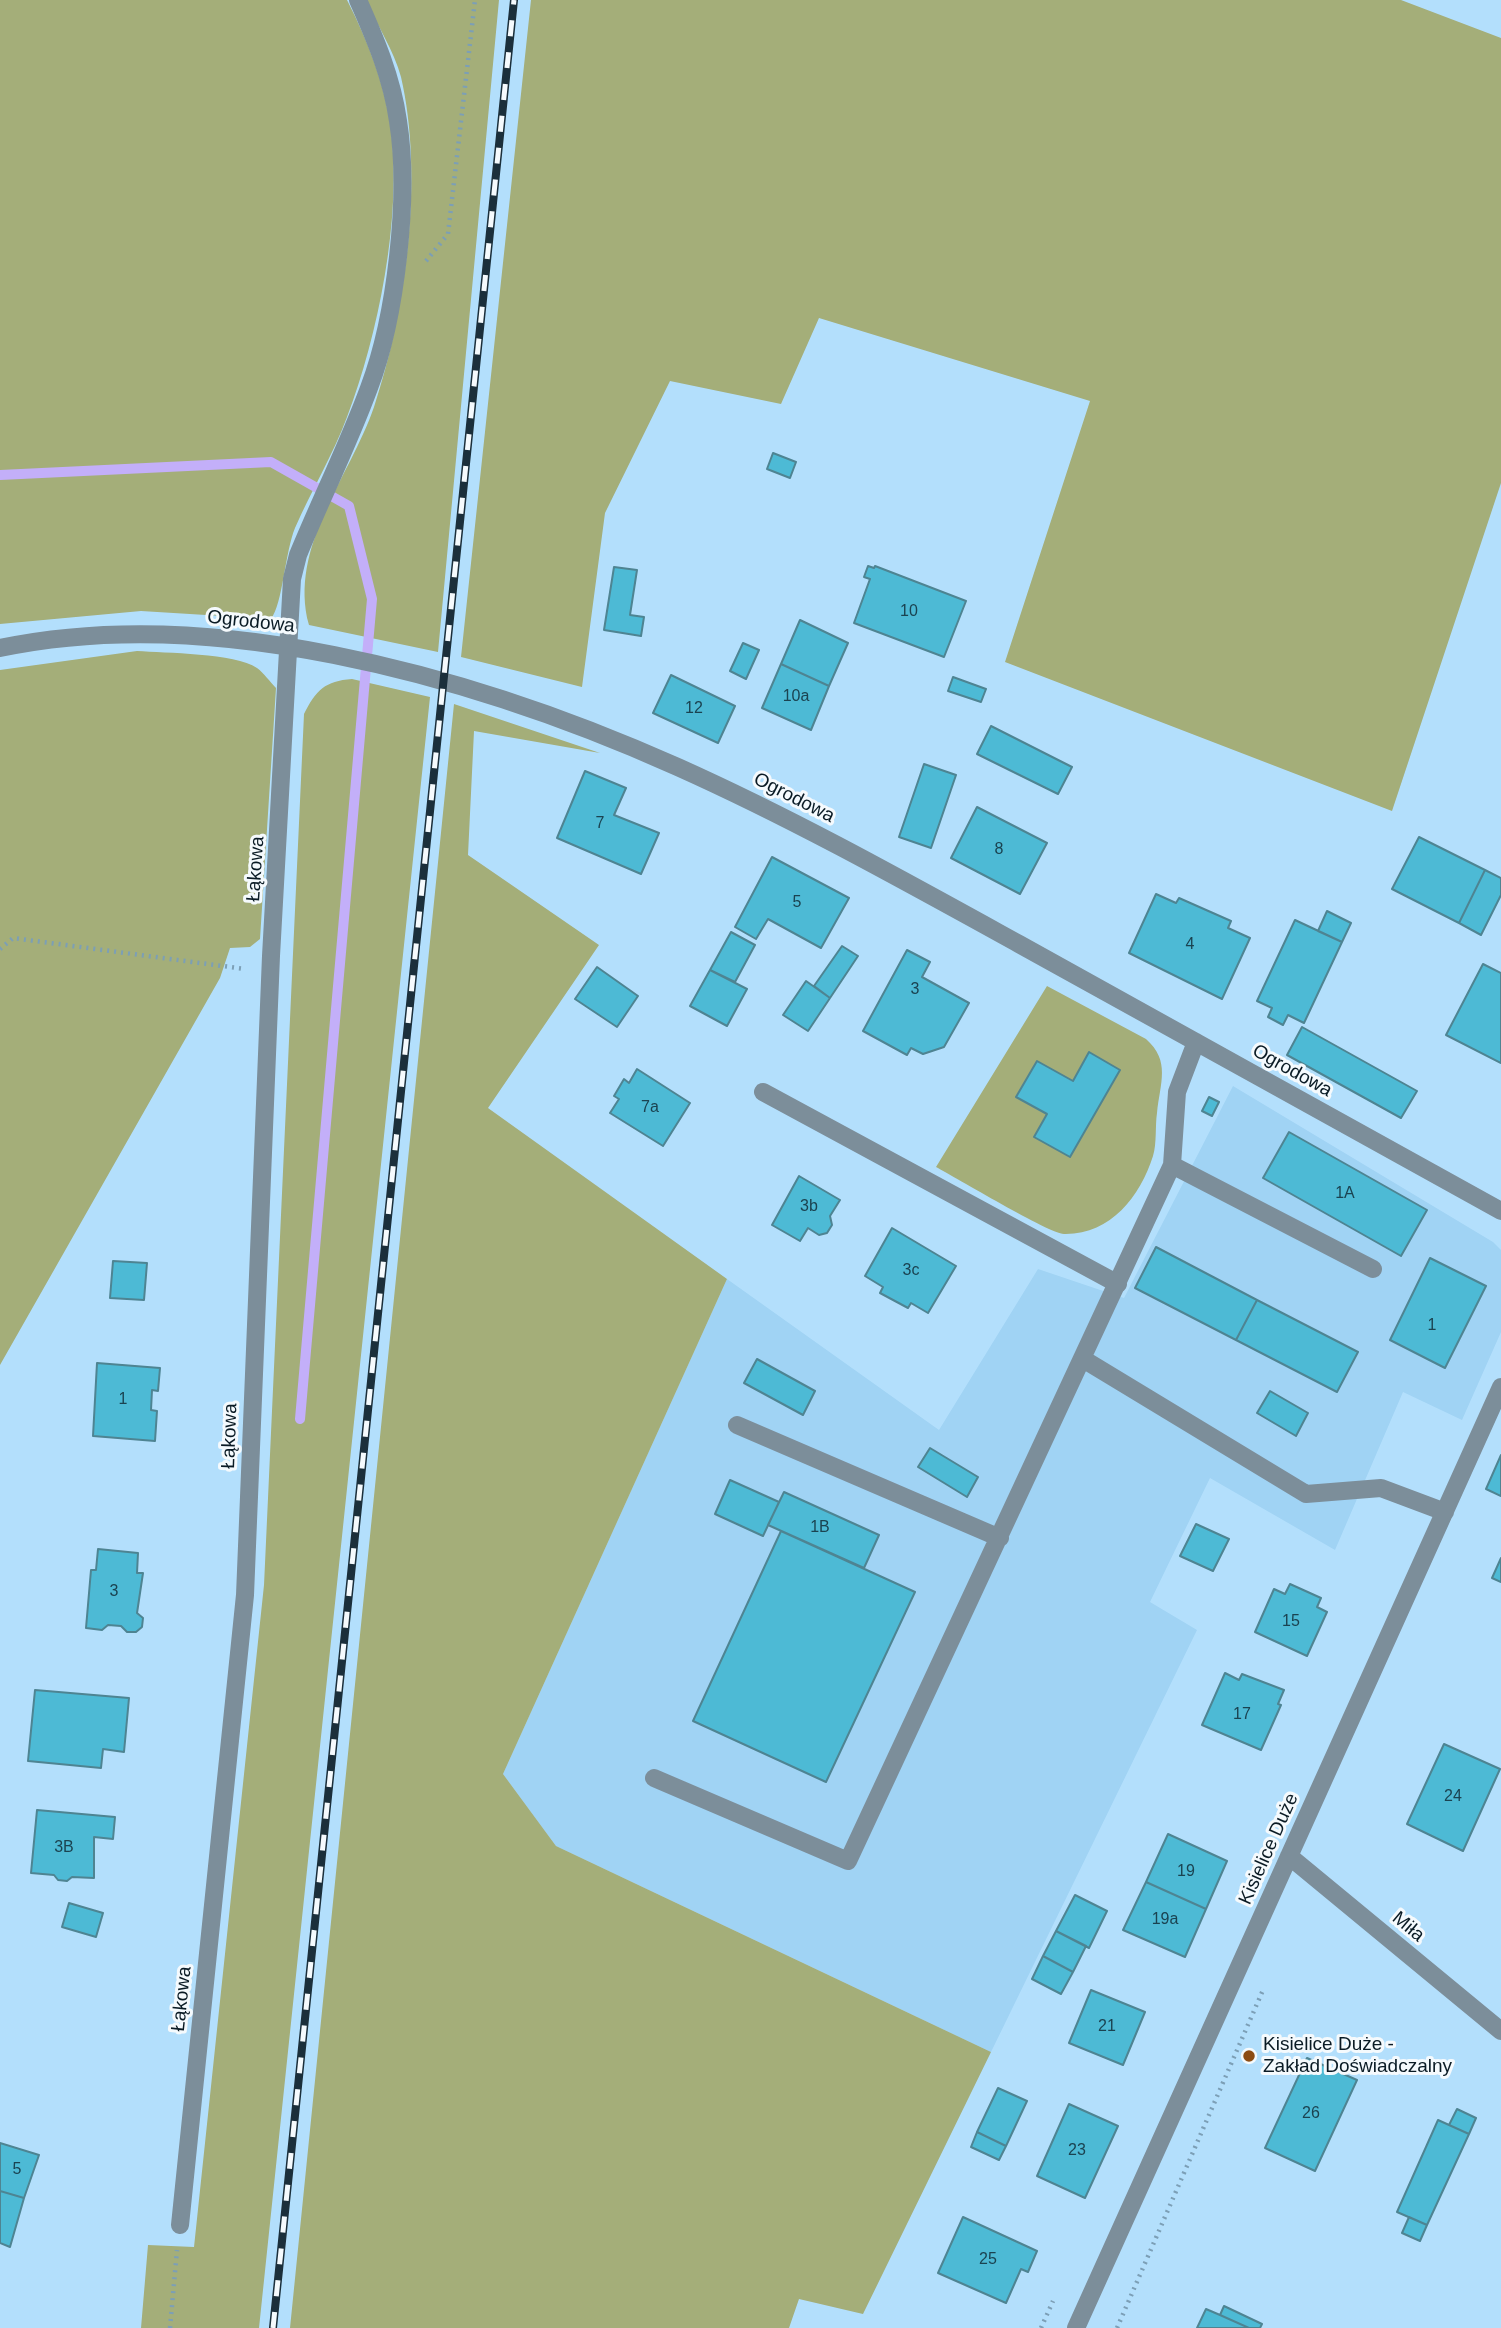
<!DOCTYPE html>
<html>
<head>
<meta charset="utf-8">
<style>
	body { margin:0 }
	canvas { display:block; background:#b3dffc }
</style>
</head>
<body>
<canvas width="1501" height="2328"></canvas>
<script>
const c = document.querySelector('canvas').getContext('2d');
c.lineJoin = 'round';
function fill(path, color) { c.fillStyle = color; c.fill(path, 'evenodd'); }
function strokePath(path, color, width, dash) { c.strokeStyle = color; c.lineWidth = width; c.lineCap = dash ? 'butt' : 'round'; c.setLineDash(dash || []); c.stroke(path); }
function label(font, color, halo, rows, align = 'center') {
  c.font = font + ' Arial,sans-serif'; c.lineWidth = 6; c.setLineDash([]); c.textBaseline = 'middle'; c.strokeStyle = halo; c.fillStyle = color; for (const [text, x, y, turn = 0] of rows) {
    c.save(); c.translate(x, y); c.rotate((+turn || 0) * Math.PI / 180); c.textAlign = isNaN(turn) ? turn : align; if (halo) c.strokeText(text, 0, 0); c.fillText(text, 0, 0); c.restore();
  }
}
const built = new Path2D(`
	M1233,1086L1493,1242L1501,1250V1332L1462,1420L1403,1392L1335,1550L1210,1478L1150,1602L1197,1630L991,2052L556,1846L503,1774L727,1279L939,1430L1038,1269L1124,1298Z`);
const green = new Path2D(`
	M0,0H347C368,41 385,84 391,130C402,217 378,336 347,417C333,455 311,491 295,528C285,552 283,603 271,619L141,611L0,624Z
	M366,0H499L438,652L309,625C288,547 350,477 374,407C406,311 424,176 401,77C394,51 377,25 366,0Z
	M531,0H1401L1501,38V483L1392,811L1005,662L1090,401L819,318L781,404L670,381L605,513L582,687L461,657Z
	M137,651C165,653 235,653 257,668C264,673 270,682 276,688L260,939L250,947L230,948L220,978L0,1365V670Z
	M352,679L430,697L259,2328H141L148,2245L194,2247L264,1585L304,714C316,690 325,681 352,679Z
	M454,704L600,753L474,731L468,855L599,945L488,1108L727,1279L503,1774L556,1846L991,2052L863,2314L799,2299L789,2328H290Z
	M1047,986L1146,1039C1171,1061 1160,1083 1157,1113C1155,1126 1157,1143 1153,1156C1140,1197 1110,1235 1064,1234C1050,1234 955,1177 936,1167Z`);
const stream = new Path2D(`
	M0,475L271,462L349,506L372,599L300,1419`);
const building = new Path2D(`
	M773,453L796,462L790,478L767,469Z
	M868,566L874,568L875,566L966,601L944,657L854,623L870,579L864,577Z
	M614,567L637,570L630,615L644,617L641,636L604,630Z
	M800,620L848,643L829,686L781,664Z
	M743,643L759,650L746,679L730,671Z
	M781,664L829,686L811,730L762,708Z
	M671,675L735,706L718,743L653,713Z
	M953,677L986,689L981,702L948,691Z
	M991,726L1072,767L1058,794L977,754Z
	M924,764L956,775L931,848L899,837Z
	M585,771L626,788L614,815L659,833L641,874L557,838Z
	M977,807L1047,843L1020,894L951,858Z
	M1419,837L1485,870L1459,923L1392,889Z
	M772,857L849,898L821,948L768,919L756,939L735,927Z
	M1485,870L1501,878V895L1481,935L1459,923Z
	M1156,894L1176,903L1179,898L1231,921L1228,928L1250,938L1222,999L1129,953Z
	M1327,911L1351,923L1342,942L1318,931Z
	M1295,920L1342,942L1304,1023L1288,1015L1283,1025L1268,1017L1272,1008L1257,1001Z
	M731,932L755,945L735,982L710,970Z
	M842,946L858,956L830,998L814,986Z
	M907,950L930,962L922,977L969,1003L944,1047L923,1054L911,1048L907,1055L863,1031Z
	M1483,964L1501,973V1063L1446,1035Z
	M597,967L638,996L617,1027L575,999Z
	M710,970L747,989L727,1026L690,1006Z
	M806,981L830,998L808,1031L783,1015Z
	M1302,1027L1417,1091L1401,1118L1287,1055Z
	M1089,1052L1120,1070L1070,1157L1034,1137L1047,1114L1016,1097L1037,1061L1073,1081Z
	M637,1069L690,1103L663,1146L610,1113L619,1099L614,1096L624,1079L629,1083Z
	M1209,1097L1219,1102L1212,1116L1202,1111Z
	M1289,1132L1427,1210L1401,1256L1263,1178Z
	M799,1176L840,1200L830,1216L832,1225L827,1233L819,1235L808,1228L800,1241L772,1225Z
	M892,1228L956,1266L928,1313L911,1303L908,1308L880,1293L883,1287L865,1276Z
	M1156,1247L1257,1300L1236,1340L1135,1288Z
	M1430,1258L1486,1286L1445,1368L1390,1340Z
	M113,1261L147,1263L144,1300L110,1298Z
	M1257,1300L1358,1352L1337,1392L1236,1340Z
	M757,1359L815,1391L803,1415L744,1383Z
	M97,1363L160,1368L158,1391L152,1390L151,1410L157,1411L155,1441L93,1436Z
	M1270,1391L1308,1413L1296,1436L1257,1413Z
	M930,1448L978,1477L967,1497L918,1467Z
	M1501,1455V1496L1486,1489Z
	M730,1480L779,1502L763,1536L715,1514Z
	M784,1492L879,1535L864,1568L768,1525Z
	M1196,1524L1229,1539L1213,1571L1180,1556Z
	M781,1531L915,1592L826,1782L693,1721Z
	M98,1549L138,1553L137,1573H143L137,1613L143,1618L142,1627L136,1632H127L121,1626L108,1625L102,1630L86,1628L91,1570H96Z
	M1501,1558V1582L1492,1578Z
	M1290,1584L1321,1598L1317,1607L1327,1612L1307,1656L1255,1632L1274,1589L1285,1594Z
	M1225,1673L1239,1680L1242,1674L1284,1690L1278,1704L1281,1705L1261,1750L1202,1725Z
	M35,1690L129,1698L124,1752L103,1749L101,1768L28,1761Z
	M1444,1744L1500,1769L1463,1851L1407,1824Z
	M37,1810L115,1817L113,1839L94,1837V1878L72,1877L67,1881L58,1880L54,1875L31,1873Z
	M1168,1834L1227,1861L1206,1909L1146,1882Z
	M1146,1882L1206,1909L1185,1957L1123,1930Z
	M1075,1895L1107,1911L1089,1948L1056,1931Z
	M69,1903L103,1913L96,1937L62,1927Z
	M1056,1931L1086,1946L1073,1972L1043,1956Z
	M1043,1956L1073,1972L1061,1994L1032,1979Z
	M1091,1990L1145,2012L1123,2065L1069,2043Z
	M1307,2058L1357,2080L1315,2171L1265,2148Z
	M998,2088L1027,2101L1006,2146L977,2132Z
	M1069,2104L1118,2126L1085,2198L1037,2176Z
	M1457,2109L1476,2118L1469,2134L1449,2125Z
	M1438,2120L1469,2134L1427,2225L1397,2212Z
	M977,2132L1006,2146L999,2160L971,2147Z
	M0,2143L39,2155L24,2198L0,2191Z
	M0,2191L24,2198L10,2247L0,2243Z
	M963,2217L1037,2251L1028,2272L1021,2269L1006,2303L938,2273Z
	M1409,2217L1427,2225L1420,2241L1402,2233Z
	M1224,2306L1262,2324L1260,2328H1249L1220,2315Z
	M1206,2309L1220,2315L1249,2328H1197Z`);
const path = new Path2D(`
	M426,261L448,234L475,0
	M0,949L13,938L245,969
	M170,2328L177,2250
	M1041,2328L1053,2301
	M1117,2328L1263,1990`);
const minor = new Path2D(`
	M0,648C110,625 225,633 334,655C592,706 792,819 1019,944C1180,1033 1340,1122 1501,1211
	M763,1092L1118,1284
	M1172,1165L1373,1269
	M1083,1359L1306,1494L1381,1488L1445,1512
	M737,1425L1000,1538
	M654,1778L848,1861L1172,1165L1177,1092L1196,1042
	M1289,1856L1501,2031
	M180,2225L245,1595L271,956L292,579L298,555C321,499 348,445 369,388C396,317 410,196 398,121C392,78 375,38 358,0
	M1076,2328L1501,1387`);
const rail = new Path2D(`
	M273,2328L514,0`);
const markers = [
	[1249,2056,7,"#8c4c13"]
];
const numberNames = [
	["10",909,612],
	["10a",796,697],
	["12",694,709],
	["7",600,824],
	["8",999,850],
	["5",797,903],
	["4",1190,945],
	["3",915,990],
	["7a",650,1108],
	["1A",1345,1194],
	["3b",809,1207],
	["3c",911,1271],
	["1",1432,1326],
	["1",123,1400],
	["1B",820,1528],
	["3",114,1592],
	["15",1291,1622],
	["17",1242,1715],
	["24",1453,1797],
	["3B",64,1848],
	["19",1186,1872],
	["19a",1165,1920],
	["21",1107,2027],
	["26",1311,2114],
	["23",1077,2151],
	["5",17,2170],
	["25",988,2260]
];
const streetNames = [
	["Ogrodowa",251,622,6],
	["Ogrodowa",794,798,27],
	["Łąkowa",256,869,-86],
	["Ogrodowa",1292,1071,29],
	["Łąkowa",230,1436,-88],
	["Kisielice Duże",1269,1849,-66],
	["Miła",1408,1927,40],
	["Łąkowa",182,1999,-84]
];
const poiNames = [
	["Kisielice Duże -",1263,2045],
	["Zakład Doświadczalny",1263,2067]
];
fill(built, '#a0d3f4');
fill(green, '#a4ae79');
strokePath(stream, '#c3aff9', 10);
fill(building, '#4dbad5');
strokePath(building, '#4e8492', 2);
strokePath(path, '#7c9fb6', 4.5, [2, 5]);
strokePath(minor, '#7c8e9a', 18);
strokePath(rail, '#1b2f3b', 8);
strokePath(rail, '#f5fafd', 5, [16]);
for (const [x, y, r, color] of markers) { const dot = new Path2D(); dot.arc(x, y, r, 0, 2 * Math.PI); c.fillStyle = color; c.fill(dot); strokePath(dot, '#f5fafd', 2.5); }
label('16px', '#1b4351', null, numberNames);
label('19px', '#0a1b25', '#f5fafd', streetNames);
label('19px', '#0a1b25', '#f5fafd', poiNames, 'left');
</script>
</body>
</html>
